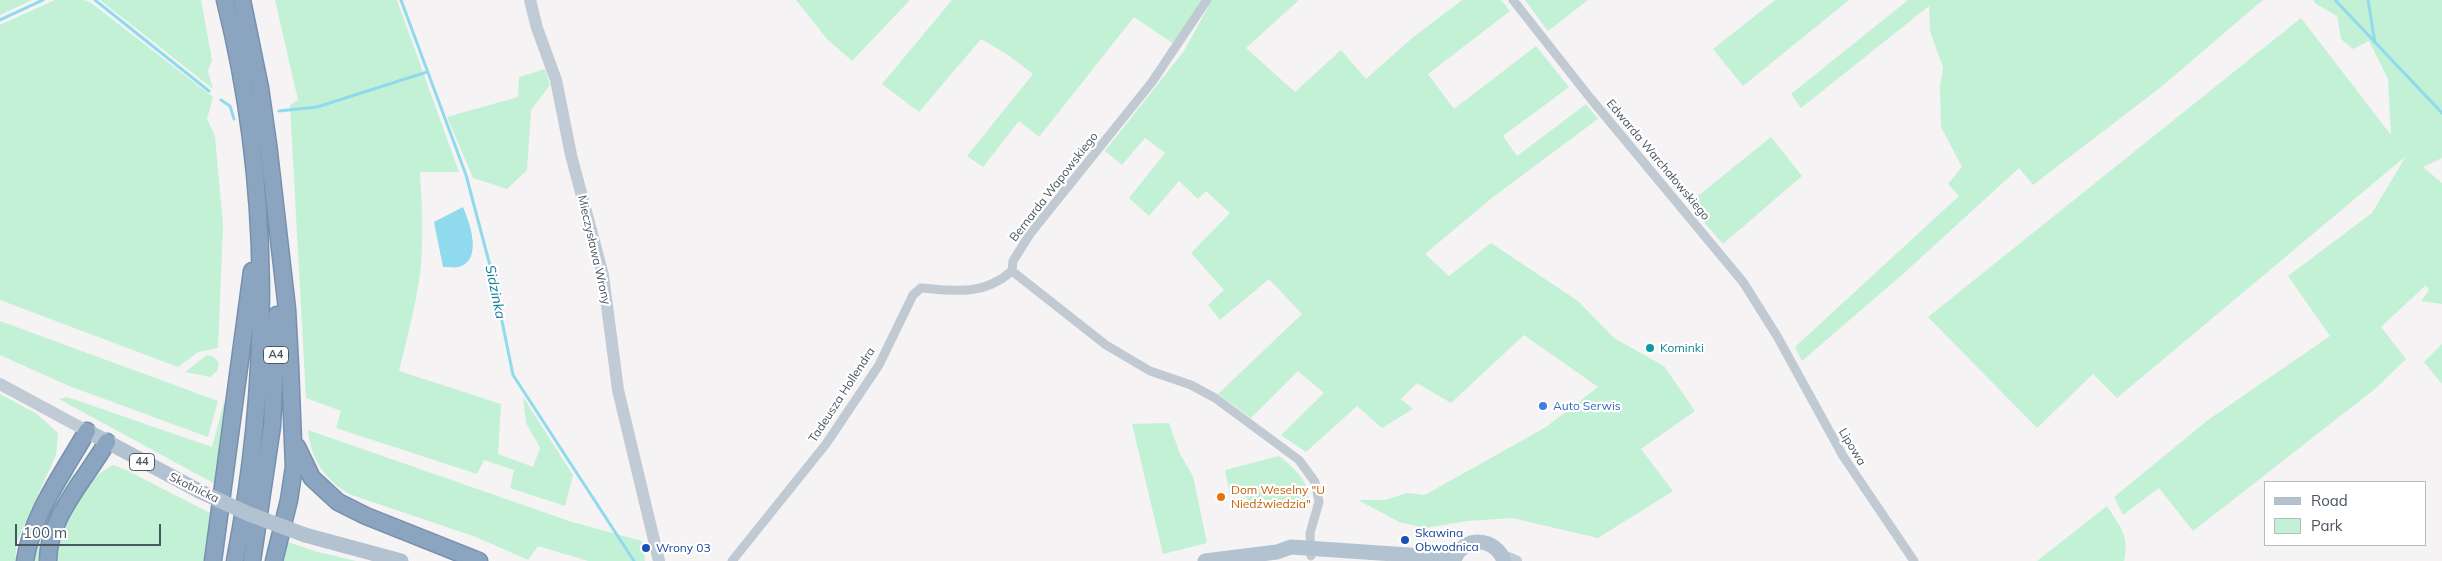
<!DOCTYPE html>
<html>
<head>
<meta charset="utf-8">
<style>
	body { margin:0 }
	#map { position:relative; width:2442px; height:561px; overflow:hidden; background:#f5f3f3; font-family:Mulish,sans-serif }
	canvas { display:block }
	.legend { position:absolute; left:2264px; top:481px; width:162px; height:65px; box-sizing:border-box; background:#fff; border:1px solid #b7bbc0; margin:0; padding:6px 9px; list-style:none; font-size:15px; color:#4a5661 }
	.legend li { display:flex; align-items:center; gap:10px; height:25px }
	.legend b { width:25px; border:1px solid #b7bbc0 }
	.scale { position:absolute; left:15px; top:524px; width:146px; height:22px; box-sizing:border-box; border:2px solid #4a5661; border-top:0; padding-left:6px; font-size:15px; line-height:18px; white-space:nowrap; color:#4a5661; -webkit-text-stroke:4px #fff; paint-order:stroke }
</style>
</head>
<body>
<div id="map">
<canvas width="2442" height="561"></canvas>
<ul class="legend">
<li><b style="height:6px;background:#b3c2d1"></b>Road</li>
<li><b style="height:14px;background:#c3f1d5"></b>Park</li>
</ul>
<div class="scale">100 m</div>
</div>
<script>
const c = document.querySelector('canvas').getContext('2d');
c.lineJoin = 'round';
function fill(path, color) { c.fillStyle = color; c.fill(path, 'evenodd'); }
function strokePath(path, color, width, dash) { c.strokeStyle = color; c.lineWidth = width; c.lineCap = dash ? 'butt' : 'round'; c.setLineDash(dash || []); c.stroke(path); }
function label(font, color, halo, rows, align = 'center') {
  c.font = font + ' Mulish,sans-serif'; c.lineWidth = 4.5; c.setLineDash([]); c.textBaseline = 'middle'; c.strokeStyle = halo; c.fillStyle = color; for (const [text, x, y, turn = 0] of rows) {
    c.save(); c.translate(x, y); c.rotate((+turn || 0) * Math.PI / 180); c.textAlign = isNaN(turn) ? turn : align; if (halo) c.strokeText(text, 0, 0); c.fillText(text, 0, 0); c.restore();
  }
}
const green = new Path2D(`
	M0,0H32L0,15Z
	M55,0H84L90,2L213,97L207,119L215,136L223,225L218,348L198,352L178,367L0,300V25Z
	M100,0H201L212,60L208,71L213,89Z
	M275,0H397L459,172H420C421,195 423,218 422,242C422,286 409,328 399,371L501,404L498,454L533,467L540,448L526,423L523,397L573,475L565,506L510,488L514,470L484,460L477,474L336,428L341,411L306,398L290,105L298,100Z
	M791,0H910L852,61L827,39L796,0Z
	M952,0H1203L1177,46L1134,17L1039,137L1019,121L983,167L967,156L1033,74L1008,55L981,39L919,112L882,84Z
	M1212,0H1299L1246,48L1295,92L1341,50L1366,79L1411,39L1462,0H1501L1510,11L1428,74L1454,109L1536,46L1569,87L1503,136L1517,156L1586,104L1598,119L1493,197L1425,254L1449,276L1491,243L1578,301L1614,338L1664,366L1695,411L1641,449L1673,491L1598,538L1512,518L1468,521L1425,528L1399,522L1358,500H1385L1407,493L1425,495L1546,427L1598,387L1524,335L1451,403L1417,383L1401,399L1413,409L1382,428L1357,406L1306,452L1281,435L1324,393L1298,371L1251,418L1218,394L1302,314L1269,279L1220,320L1208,305L1224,290L1191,253L1230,213L1206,191L1198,199L1179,181L1149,216L1129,198L1165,153L1145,138L1122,165L1105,151L1184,51Z
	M1525,0H1588L1548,31Z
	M1775,0H1849L1743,86L1713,49Z
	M1908,0H2263L2161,87L2033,185L2019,168L1903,274L1802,361L1795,347L1959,196L1948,184L1962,167L1941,127L1940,87L1943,67L1930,31L1929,6L1801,108L1791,94Z
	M2313,0H2442V158L2423,167L2442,183V304L2421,301L2429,290L2426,285L2381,327L2406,359L2375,389L2193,531L2159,488L2123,515L2114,497L2208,420L2330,336L2288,276L2372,213L2406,156L2117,398L2093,374L2037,428L1928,317L2301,18L2391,135L2388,79L2369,41L2353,49L2341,39L2337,16L2316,4Z
	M545,69L550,85L531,110L527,170L507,189L473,178L447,117L518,97L519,77Z
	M1771,137L1802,176L1723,244L1688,204Z
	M0,321L218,401L208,437L69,386L0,355Z
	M2442,344V384L2424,362Z
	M207,355L214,357L219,363L217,371L210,377L185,372Z
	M0,394L37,414L58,433L56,455L17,541L15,561H0Z
	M67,397L212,447L224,402L229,404L217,485L59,399Z
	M1169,423L1180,454L1193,476L1207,543L1163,554L1132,424Z
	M308,430L572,522L642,541L645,561H588L538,546L528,560L476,537L349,494C324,478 311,460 308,430Z
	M1279,456C1296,470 1313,483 1307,508L1252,509L1244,492L1230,494L1225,470Z
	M113,465L126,470L214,515L207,561H56C54,528 84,479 113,465Z
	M70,472L78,477L43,561H31L40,530Z
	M2107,506C2120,527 2130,536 2124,561H2037Z
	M285,541L314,551L356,561H280Z`);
const water = new Path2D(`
	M463,207C470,223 483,260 459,267C454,268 447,267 443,267L434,222Z`);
const stream = new Path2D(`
	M95,0L209,91
	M401,0L466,175L493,277L513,375L634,561
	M2335,0L2442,113
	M2368,0L2375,43
	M0,20L43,0
	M221,100L230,106L234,119
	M279,111L317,107L427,72`);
const street = new Path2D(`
	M1207,0L1152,82L1030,234L1013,261L1012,271L1106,345L1150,371L1191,385L1215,398L1299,460L1315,482L1319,502L1310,533L1311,556
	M1513,0L1591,99L1743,282L1777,336L1843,456L1914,561
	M732,561L826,444L879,365L913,295L921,288C956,291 983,296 1012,271`);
const secondary = new Path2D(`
	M530,0L537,28L556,80L571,155L603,275L618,390L659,561
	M0,384L87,431
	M1503,556L1516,561`);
const primary = new Path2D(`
	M87,431L199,491
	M305,535L401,561
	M1454,560C1463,535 1496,537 1504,561
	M1205,561L1277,552L1291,547L1438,557L1457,553`);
const highway = new Path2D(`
	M225,0C271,183 271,376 235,561
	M242,0L260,88L268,144L287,309L290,365L294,467L289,500L274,561
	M297,447L312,478L338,502L366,516L479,561
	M25,561C32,514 64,472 87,431
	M48,561C48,517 86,479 107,442
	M213,561L252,271
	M252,561L272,426L277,315`);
const primaryBridge = new Path2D(`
	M199,491L249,514L305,535`);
const markers = [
	[1650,348,5,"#0f9aa8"],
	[1543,406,5,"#3f7fe0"],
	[1221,497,5,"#e8710a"],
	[1405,540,5,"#1a4fb4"],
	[646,548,5,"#1a4fb4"]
];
const shields = [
	[276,355,25],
	[142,462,25]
];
const shieldNames = [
	["A4",276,355],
	["44",142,462]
];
const streetNames = [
	["Edwarda Warchałowskiego",1658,160,50],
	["Bernarda Wapowskiego",1054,187,-52],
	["Mieczysława Wrony",594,250,77],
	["Tadeusza Hollendra",842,395,-57],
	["Lipowa",1852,447,59],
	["Skotnicka",194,488,26]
];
const cultureNames = [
	["Kominki",1660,348]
];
const shopNames = [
	["Auto Serwis",1553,406]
];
const foodNames = [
	["Dom Weselny \"U",1231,490],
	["Niedźwiedzia\"",1231,504]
];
const transitNames = [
	["Skawina",1415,533],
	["Obwodnica",1415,547],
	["Wrony 03",656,548]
];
const waterNames = [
	["Sidzinka",495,292,78]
];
fill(green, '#c3f1d5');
fill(water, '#90daee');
strokePath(stream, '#90daee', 3);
strokePath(highway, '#7690ad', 19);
strokePath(street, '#c1cad2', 9);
strokePath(secondary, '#c1cbd6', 12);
strokePath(primary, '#b3c2d1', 15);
strokePath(highway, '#8ba5c1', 16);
strokePath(primaryBridge, '#b3c2d1', 15);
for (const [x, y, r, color] of markers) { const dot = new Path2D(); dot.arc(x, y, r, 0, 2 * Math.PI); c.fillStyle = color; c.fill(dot); strokePath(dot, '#fff', 2); }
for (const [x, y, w] of shields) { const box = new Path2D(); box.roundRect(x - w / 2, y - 8.5, w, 17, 4); c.fillStyle = '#fff'; c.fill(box); strokePath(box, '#4a5661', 1); }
label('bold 11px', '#4a5661', null, shieldNames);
label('12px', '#4a5661', '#fff', streetNames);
label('12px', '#0d838f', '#fff', cultureNames, 'left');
label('12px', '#366cbe', '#fff', shopNames, 'left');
label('12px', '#c56008', '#fff', foodNames, 'left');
label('12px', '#164399', '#fff', transitNames, 'left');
label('italic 14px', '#0c7c9b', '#fff', waterNames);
</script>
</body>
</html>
